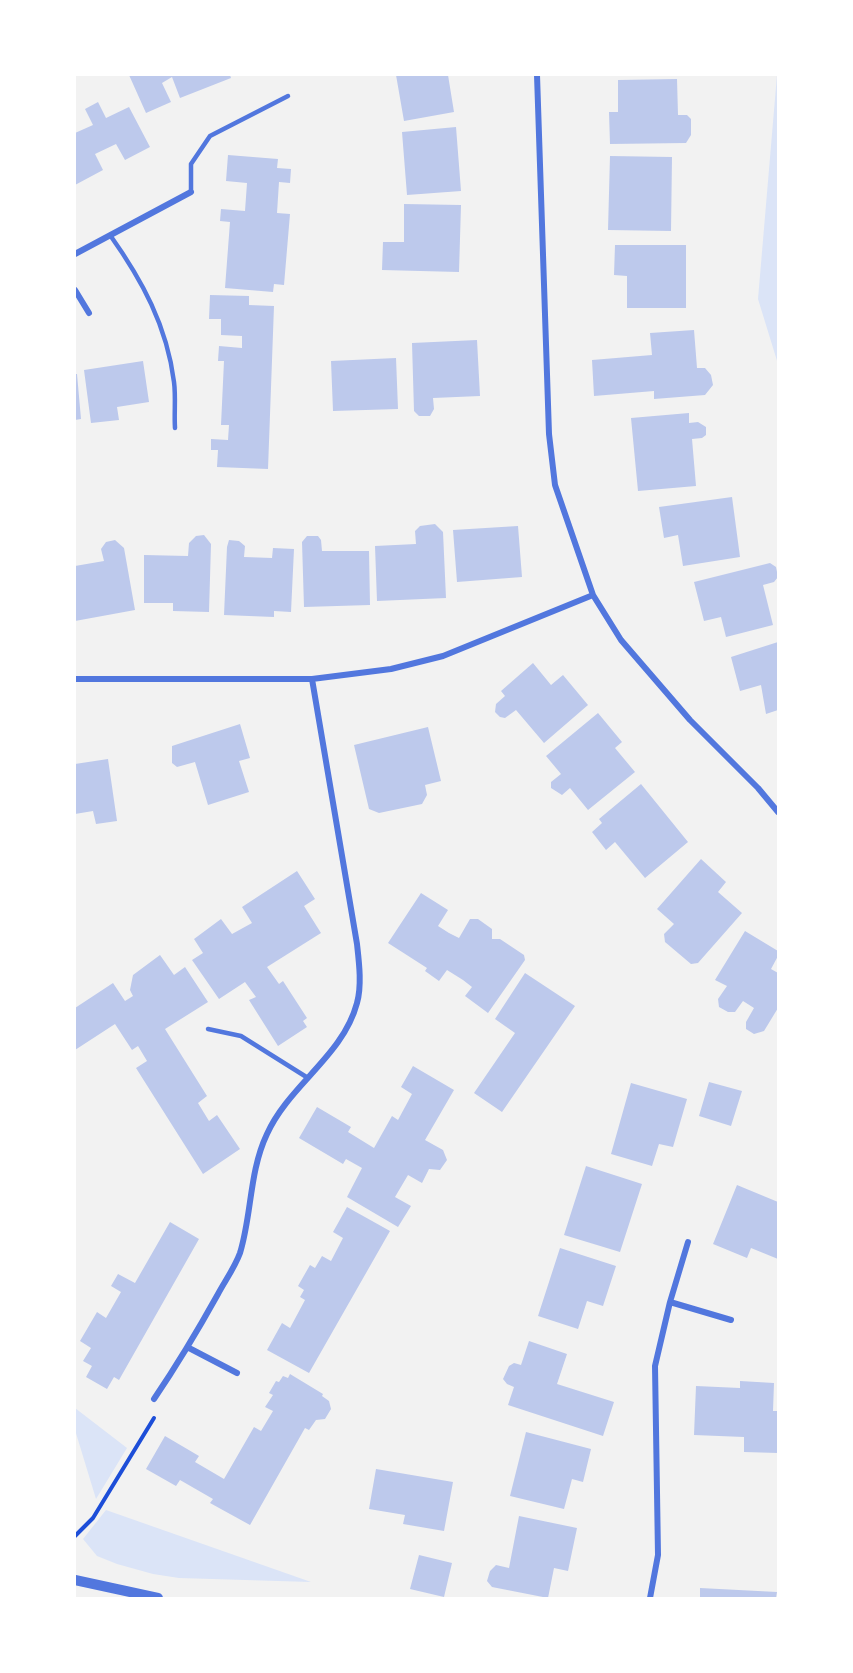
<!DOCTYPE html>
<html>
<head>
<meta charset="utf-8">
<style>
	body { margin:0 }
	#map { position:relative; width:853px; height:1673px; overflow:hidden; background:#f2f2f2; font-family:"Public Sans",sans-serif }
	canvas { display:block }
	.frame { position:absolute; inset:0; border:76px solid #fff; pointer-events:none }
</style>
</head>
<body>
<div id="map">
<canvas width="853" height="1673"></canvas>
<div class="frame"></div>
</div>
<script>
const c = document.querySelector('canvas').getContext('2d');
c.lineJoin = 'round';
function fill(path, color) { c.fillStyle = color; c.fill(path, 'evenodd'); }
function strokePath(path, color, width, dash) { c.strokeStyle = color; c.lineWidth = width; c.lineCap = dash ? 'butt' : 'round'; c.setLineDash(dash || []); c.stroke(path); }
const green = new Path2D(`
	M777,75H778V364L758,299Z
	M75,1408L127,1448L96,1499L75,1430Z
	M106,1510L311,1582L179,1578L153,1574L117,1564L97,1556L83,1539Z`);
const building = new Path2D(`
	M129,75H230L231,78L180,98L172,77L162,83L171,102L146,113Z
	M396,75H448L454,112L404,121Z
	M677,79L678,115H687L691,119V135L686,143L610,144L609,112H618V80Z
	M98,102L106,118L129,107L150,147L125,160L116,144L95,154L103,170L75,185V133L93,125L85,109Z
	M456,127L461,191L407,195L402,132Z
	M228,155L278,159L277,168L291,169L290,183L279,182L277,213L290,214L284,285L274,284L273,292L225,288L230,222L220,221L221,209L245,211L247,183L226,181Z
	M610,156L672,157L671,231L608,230Z
	M404,204L461,205L459,272L382,270L383,242H404Z
	M615,245H686V308H627V276L614,275Z
	M210,295L249,296V305L274,306L268,469L217,467L218,450H211V439L228,440L229,425H221L224,361H218L219,346L242,348V336L221,335V319H209Z
	M694,330L697,368H705L711,375L713,385L705,395L654,399V391L594,396L592,360L652,355L650,333Z
	M477,340L480,396L433,398L434,409L430,416H419L414,411L412,343Z
	M396,358L398,409L333,411L331,361Z
	M143,361L149,402L117,407L119,420L91,423L84,370Z
	M75,374H77L81,419L75,420Z
	M689,413V423L698,422L706,427V435L702,438L692,439L696,486L638,491L631,418Z
	M732,497L740,557L683,566L678,535L664,538L659,507Z
	M435,524L443,532L446,598L377,601L375,546L416,544L415,531L420,526Z
	M518,526L522,577L457,582L453,530Z
	M204,535L211,544L209,612L173,611V603H144V555L188,556L189,543L196,536Z
	M307,536H318L321,540L322,551H369L370,605L304,607L302,542Z
	M115,540L124,548L135,610L75,621V566L104,561L101,549L106,542Z
	M229,540L239,541L245,546L244,557L272,558L273,548L294,549L291,612L274,611V617L224,615L227,547Z
	M770,563L776,567L778,577L774,582L763,585L773,625L726,637L721,617L704,621L694,582Z
	M778,642V710L766,714L761,685L740,691L731,657Z
	M533,663L551,685L563,675L588,705L544,743L516,710L505,718L500,717L495,712L496,704L505,696L501,691Z
	M598,713L622,742L615,748L635,772L588,810L570,788L562,795L551,788V782L561,774L546,756Z
	M240,724L250,758L239,761L249,792L208,805L195,762L177,767L172,763V746Z
	M428,727L441,781L425,785L427,795L422,804L379,813L369,809L354,745Z
	M108,759L117,821L96,824L93,811L75,814V764Z
	M641,784L688,842L645,878L615,842L606,850L592,832L602,823L599,819Z
	M701,859L726,882L718,892L742,913L698,963L691,964L665,942L664,934L674,924L657,909Z
	M297,871L315,899L304,906L321,933L267,967L279,984L283,981L307,1018L303,1021L307,1027L278,1046L249,1000L256,997L245,982L219,999L192,960L203,953L194,939L221,919L232,934L252,923L242,907Z
	M421,893L448,910L438,926L449,933L459,938L470,919H478L492,929V939H500L524,955L525,960L488,1013L465,996L472,987L463,980L447,970L439,981L425,971L427,968L388,943Z
	M745,931L778,951V956L771,969L778,973V1008L764,1031L754,1034L746,1029V1022L754,1008L743,1001L735,1012H728L719,1007L718,999L727,986L715,980Z
	M160,955L174,975L185,967L208,1002L165,1029L207,1096L198,1103L209,1121L217,1115L240,1149L203,1174L136,1068L147,1061L138,1046L132,1050L115,1024L75,1050V1008L113,983L125,1001L133,996L130,990L133,975Z
	M525,973L575,1006L502,1112L474,1093L515,1033L495,1019Z
	M413,1066L454,1090L425,1140L443,1150L447,1160L440,1170L429,1169L422,1183L408,1175L395,1197L411,1206L398,1227L347,1197L362,1168L346,1159L343,1164L299,1138L317,1107L351,1127L348,1132L374,1148L392,1116L398,1120L412,1094L401,1087Z
	M709,1082L742,1091L731,1126L699,1116Z
	M631,1083L687,1099L673,1147L659,1144L652,1166L611,1154Z
	M586,1166L642,1184L620,1252L564,1235Z
	M737,1185L778,1202V1259L751,1248L747,1258L713,1244Z
	M347,1207L390,1231L309,1373L267,1350L282,1323L290,1328L305,1300L300,1297L304,1290L298,1286L310,1265L315,1268L322,1256L331,1261L343,1238L333,1232Z
	M170,1222L199,1239L119,1380L114,1377L107,1389L86,1377L92,1366L83,1361L91,1348L80,1341L97,1312L106,1318L121,1292L111,1286L118,1274L135,1283Z
	M560,1248L616,1266L603,1306L587,1301L578,1329L538,1316Z
	M529,1341L567,1354L557,1384L614,1402L603,1436L508,1405L514,1387L507,1384L503,1379L509,1366L514,1363L521,1365Z
	M290,1374L323,1394L322,1396L329,1401L331,1409L325,1419L316,1420L309,1430L305,1428L250,1525L210,1503L213,1499L180,1480L176,1486L146,1469L165,1436L199,1456L195,1462L224,1479L254,1427L261,1431L273,1411L265,1407L273,1395L269,1393L276,1381L279,1382L283,1376L288,1378Z
	M740,1381L774,1383L773,1411H778V1453L744,1452V1437L694,1435L696,1386L740,1388Z
	M526,1432L591,1449L583,1482L572,1479L564,1509L510,1496Z
	M376,1469L453,1482L444,1531L403,1524L405,1515L369,1509Z
	M519,1516L577,1528L568,1571L554,1568L548,1598L492,1587L487,1581L490,1571L496,1565L509,1568Z
	M419,1555L452,1563L444,1597L410,1589Z
	M700,1588L777,1592L776,1598H700Z`);
const path = new Path2D(`
	M75,1536L93,1518L154,1418`);
const service = new Path2D(`
	M191,192V164L210,136L288,96
	M110,235C142,280 167,326 174,382C176,397 174,413 175,428
	M208,1029L241,1036L308,1078`);
const minor = new Path2D(`
	M537,75L549,434L555,485L593,595L621,640L690,720L758,788L778,812
	M75,254L191,192
	M75,290L89,313
	M75,679H312L391,669L443,656L593,595
	M670,1302L731,1320
	M189,1348L237,1373
	M154,1399C177,1365 198,1330 218,1294C225,1281 235,1267 240,1253C252,1214 249,1172 267,1134C289,1085 343,1056 357,1003C362,985 359,962 357,944L312,679
	M650,1598L658,1555L655,1366L670,1302L688,1242`);
const tertiary = new Path2D(`
	M75,1580L158,1598`);
fill(green, '#dbe4f7');
fill(building, '#bdc9ec');
strokePath(path, '#1d4ed8', 4);
strokePath(service, '#5277de', 4.5);
strokePath(minor, '#5277de', 6);
strokePath(tertiary, '#5277de', 10);
</script>
</body>
</html>
